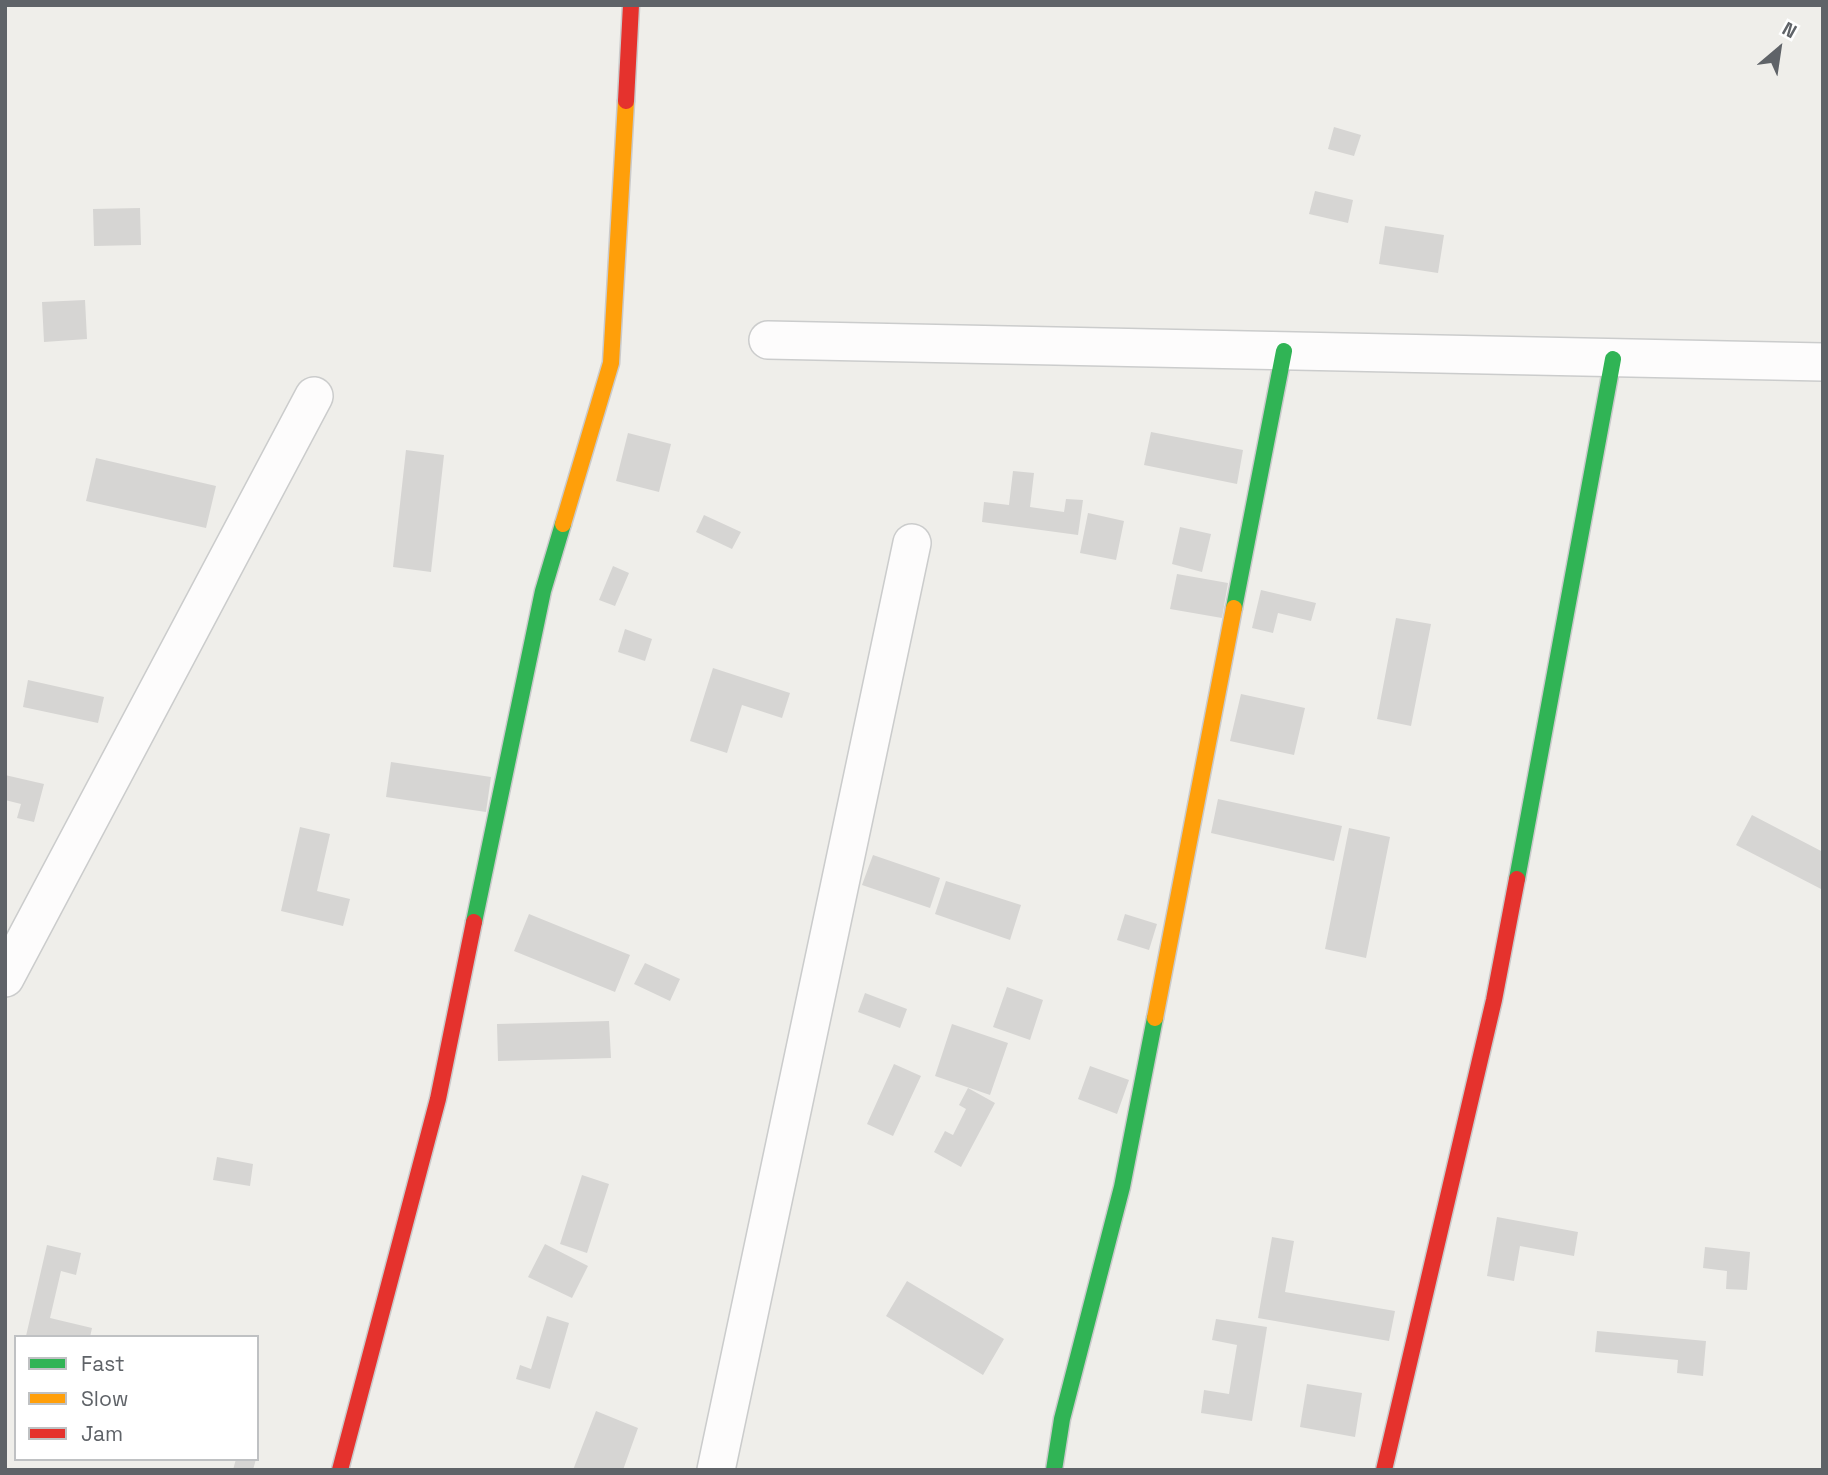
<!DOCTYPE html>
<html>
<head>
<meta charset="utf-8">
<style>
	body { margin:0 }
	#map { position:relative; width:1828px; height:1475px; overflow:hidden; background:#efeeea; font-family:"Space Grotesk",sans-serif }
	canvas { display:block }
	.frame { position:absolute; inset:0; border:7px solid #5f6368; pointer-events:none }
	.legend { position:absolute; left:14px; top:1335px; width:245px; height:126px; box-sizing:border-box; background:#fff; border:2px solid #bfc1c3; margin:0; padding:9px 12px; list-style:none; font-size:21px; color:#5f6368 }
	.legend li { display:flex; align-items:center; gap:14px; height:35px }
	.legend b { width:35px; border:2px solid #bfc1c3 }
	.north { position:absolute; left:1744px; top:14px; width:70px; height:70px; -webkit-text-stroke:5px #fff; paint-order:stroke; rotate:29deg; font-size:19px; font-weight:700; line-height:28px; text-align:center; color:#5f6368 }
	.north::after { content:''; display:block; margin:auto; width:24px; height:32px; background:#5f6368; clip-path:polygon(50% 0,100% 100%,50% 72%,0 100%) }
</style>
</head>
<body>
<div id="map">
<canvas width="1828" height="1475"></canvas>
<div class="frame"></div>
<ul class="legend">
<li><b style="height:9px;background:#30b455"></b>Fast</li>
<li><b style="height:9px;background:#ff9f0a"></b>Slow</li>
<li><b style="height:9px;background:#e5322d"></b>Jam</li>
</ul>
<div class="north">N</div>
</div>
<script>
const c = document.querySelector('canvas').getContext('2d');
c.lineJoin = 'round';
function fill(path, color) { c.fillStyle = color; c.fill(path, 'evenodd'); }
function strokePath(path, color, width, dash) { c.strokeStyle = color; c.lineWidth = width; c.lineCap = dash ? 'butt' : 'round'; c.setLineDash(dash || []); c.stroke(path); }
const building = new Path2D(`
	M1334,127L1361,135L1354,156L1328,149Z
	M1315,191L1353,200L1348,223L1309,214Z
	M140,208L141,245L94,246L93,209Z
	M1385,226L1444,235L1438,273L1379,264Z
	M85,300L87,339L44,342L42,302Z
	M1151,432L1243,450L1237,484L1144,465Z
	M628,433L671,444L659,492L616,481Z
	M406,450L444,455L431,572L393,567Z
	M96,458L216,486L206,528L86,501Z
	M1013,471L1034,473L1030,507L1064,512L1066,499L1083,500L1078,535L982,522L984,502L1009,505Z
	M1088,513L1124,521L1116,560L1080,553Z
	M704,515L741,532L732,549L696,532Z
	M1180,527L1211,534L1202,572L1172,564Z
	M613,566L629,573L615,606L599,600Z
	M1177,574L1228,583L1222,618L1170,609Z
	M1261,590L1316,603L1311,621L1278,613L1273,633L1252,628Z
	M1396,618L1431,624L1411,726L1377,719Z
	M625,629L652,639L645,661L618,652Z
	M713,668L790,693L782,718L742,705L727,753L690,741Z
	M28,680L104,697L98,723L23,707Z
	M1241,694L1305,708L1294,755L1230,741Z
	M391,762L491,777L486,812L386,797Z
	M5,775L44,784L34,822L17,818L21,804L5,800Z
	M1218,799L1342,826L1334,861L1211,833Z
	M1752,815L1823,852V890L1736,845Z
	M300,827L330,834L317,891L350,899L343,926L281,911Z
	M1349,828L1390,837L1366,958L1325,949Z
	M873,855L940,878L930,908L862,885Z
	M946,881L1021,905L1010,940L935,914Z
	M529,914L630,955L615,992L514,951Z
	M1125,914L1157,924L1149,950L1117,940Z
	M645,963L680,979L670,1001L634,984Z
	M1007,987L1043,1000L1030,1040L993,1027Z
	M865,993L907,1009L900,1028L858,1012Z
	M609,1021L611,1058L498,1061L497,1024Z
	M952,1024L1008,1043L990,1095L935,1076Z
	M894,1064L921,1076L893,1136L867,1124Z
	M1090,1066L1129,1080L1117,1114L1078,1099Z
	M968,1088L995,1103L961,1167L934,1152L945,1131L953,1135L966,1109L959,1105Z
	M217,1157L253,1164L250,1186L213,1180Z
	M582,1175L609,1184L587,1253L560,1244Z
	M1497,1217L1578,1232L1574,1256L1520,1246L1514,1281L1487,1276Z
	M1272,1237L1294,1241L1285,1292L1395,1311L1389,1341L1258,1318Z
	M545,1244L588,1266L572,1298L528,1277Z
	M47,1245L81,1253L76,1275L61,1271L50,1318L92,1328L90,1337L26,1336Z
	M1705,1247L1750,1252L1747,1290L1726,1289L1727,1271L1703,1268Z
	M907,1281L1004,1339L983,1375L886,1316Z
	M547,1316L569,1323L550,1389L516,1379L520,1365L531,1369Z
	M1216,1319L1267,1327L1252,1421L1201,1413L1204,1390L1229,1394L1237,1345L1212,1340Z
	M1597,1331L1706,1341L1703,1376L1677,1373L1678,1360L1595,1352Z
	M1307,1384L1362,1393L1355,1437L1300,1427Z
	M596,1411L638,1428L623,1470H573Z
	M236,1459H256L253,1470H233Z`);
const street = new Path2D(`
	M768,340L1823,362
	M5,978L314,396
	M716,1470L912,543`);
const fast = new Path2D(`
	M1234,608L1284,351
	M1517,879L1613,359
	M474,922L543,591L563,524
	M1054,1470L1062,1419L1122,1187L1155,1018`);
const slow = new Path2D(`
	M563,524L611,363L626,101
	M1155,1018L1234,608`);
const jam = new Path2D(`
	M626,101L631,5
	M340,1470L438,1099L474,922
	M1384,1470L1494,1000L1517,879`);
fill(building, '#d6d5d3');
strokePath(street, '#cbcccc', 40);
strokePath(fast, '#cacacb', 19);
strokePath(slow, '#cacacb', 19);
strokePath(jam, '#cacacb', 19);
strokePath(street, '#fdfcfc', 37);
strokePath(fast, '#30b455', 16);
strokePath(slow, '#ff9f0a', 16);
strokePath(jam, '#e5322d', 16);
</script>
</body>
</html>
